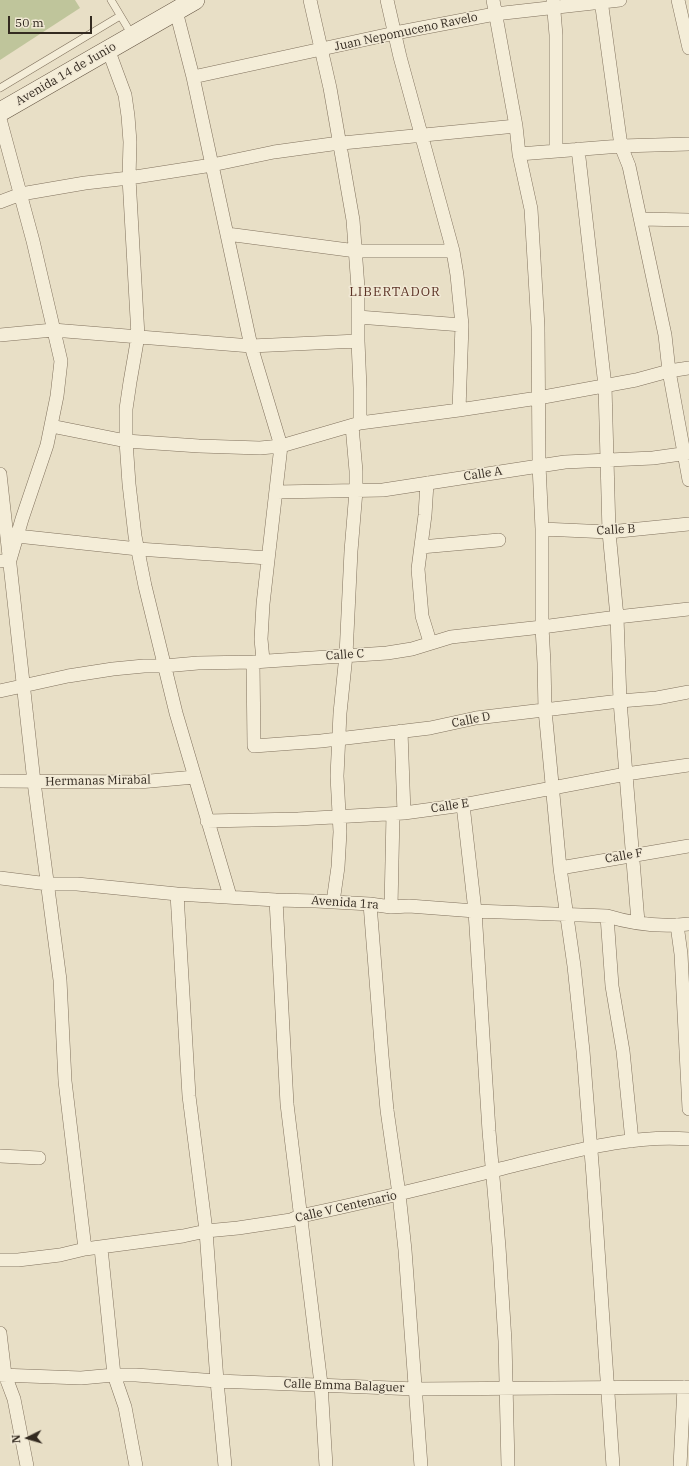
<!DOCTYPE html>
<html>
<head>
<meta charset="utf-8">
<style>
	body { margin:0 }
	#map { position:relative; width:689px; height:1466px; overflow:hidden; background:#e8dfc6; font-family:"IBM Plex Serif",serif }
	canvas { display:block }
	.north { position:absolute; left:8px; top:1418px; width:40px; height:40px; -webkit-text-stroke:3px #f1e9d5; paint-order:stroke; rotate:265deg; font-size:11px; font-weight:700; line-height:16px; text-align:center; color:#332a20 }
	.north::after { content:''; display:block; margin:auto; width:14px; height:18px; background:#332a20; clip-path:polygon(50% 0,100% 100%,50% 72%,0 100%) }
	.scale { position:absolute; left:8px; top:16px; width:84px; height:18px; box-sizing:border-box; border:2px solid #332a20; border-top:0; padding-left:5px; font-size:12px; line-height:14px; white-space:nowrap; color:#332a20; -webkit-text-stroke:3px #f1e9d5; paint-order:stroke }
</style>
</head>
<body>
<div id="map">
<canvas width="689" height="1466"></canvas>
<div class="north">N</div>
<div class="scale">50 m</div>
</div>
<script>
const c = document.querySelector('canvas').getContext('2d');
c.lineJoin = 'round';
function fill(path, color) { c.fillStyle = color; c.fill(path, 'evenodd'); }
function strokePath(path, color, width, dash) { c.strokeStyle = color; c.lineWidth = width; c.lineCap = dash ? 'butt' : 'round'; c.setLineDash(dash || []); c.stroke(path); }
function label(font, color, halo, rows, align = 'center') {
  c.font = font + ' "IBM Plex Serif",serif'; c.lineWidth = 3; c.setLineDash([]); c.textBaseline = 'middle'; c.strokeStyle = halo; c.fillStyle = color; for (const [text, x, y, turn = 0] of rows) {
    c.save(); c.translate(x, y); c.rotate((+turn || 0) * Math.PI / 180); c.textAlign = isNaN(turn) ? turn : align; if (halo) c.strokeText(text, 0, 0); c.fillText(text, 0, 0); c.restore();
  }
}
const green = new Path2D(`
	M0,0H75L80,8L0,60Z`);
const lane = new Path2D(`
	M111,0L132,35
	M0,88L120,16`);
const street = new Path2D(`
	M310,0L330,88L353,220L358,288V341L360,388V423
	M387,0L400,57L453,251L457,275L462,325L459,410
	M493,0L516,126L519,154L531,209L538,327L539,465L542,529V627L544,663L545,710L560,868L574,966L583,1051L593,1176L613,1466
	M553,0L556,35V151
	M601,0L621,146L629,166L665,335L669,371L689,480
	M678,0L689,48
	M176,11L193,77L251,346L281,446L263,604L261,639L263,660
	M108,49L125,95L128,116L130,142L129,178L138,336L130,382L126,409V441L129,484L135,536L145,586L176,713L230,896
	M193,77L395,33L495,14L620,0
	M0,119L33,241L61,361L57,396L47,445L22,519L10,560L0,561
	M578,149L605,386L609,532L617,617L620,701L638,922
	M519,154L621,146L689,144
	M0,202L21,194L85,183L129,178L212,165L274,152L332,144L516,126
	M641,219L689,220
	M227,234L356,251H453
	M358,317L462,325
	M0,335L53,330L251,346L358,341
	M51,426L126,441L199,446L260,448L281,446L360,423L459,410L538,398L636,380L669,371L689,368
	M0,474L34,782L60,980L65,1081L85,1249
	M427,483L425,515L418,569L422,616L430,642
	M277,492L383,490L565,462L653,458L689,453
	M542,529L609,532L689,524
	M17,536L138,549L268,558
	M421,547L499,540
	M253,662L254,746L321,741L430,728L476,718L620,701L657,698L689,692
	M0,691L68,676L113,669L144,666H164L198,663L253,662L387,653L412,649L451,637L542,627L617,617L689,609
	M401,731L404,813
	M0,781L139,782L195,777
	M463,805L475,911L489,1131L499,1247L505,1341L508,1466
	M207,821L298,819L404,813L463,805L626,774L689,765
	M560,868L689,846
	M0,878L48,884H77L177,894L276,900L316,901L370,904L391,907L409,906L475,911L607,916C633,924 662,927 689,924
	M177,894L189,1096L206,1231L217,1381L225,1466
	M276,900L287,1104L321,1384L326,1466
	M333,902L338,867L340,832L337,776L340,713L346,655L351,551L356,491V471L352,426
	M370,904L382,1056L387,1110L399,1194L405,1250L421,1466
	M391,907L393,814
	M607,916L612,986L623,1051L632,1141
	M677,925L681,954L689,1109
	M0,1156L39,1158
	M101,1248L114,1375L125,1407L136,1466
	M0,1260H18L60,1255L85,1249L183,1236L206,1231L238,1228L291,1220L300,1216C373,1201 444,1183 516,1165C571,1152 632,1134 689,1139
	M0,1333L5,1375L14,1399L27,1466
	M0,1375L81,1378L114,1375H136L217,1381L416,1389L689,1387
	M680,1466L684,1387`);
const secondary = new Path2D(`
	M0,112L195,0`);
const streetNames = [
	["Juan Nepomuceno Ravelo",406,32,-12],
	["Avenida 14 de Junio",66,74,-30],
	["Calle A",483,474,-9],
	["Calle B",616,530,-3],
	["Calle C",345,655,-4],
	["Calle D",471,720,-11],
	["Hermanas Mirabal",98,781,-1],
	["Calle E",450,806,-9],
	["Calle F",624,856,-10],
	["Avenida 1ra",345,903,4],
	["Calle V Centenario",346,1207,-13],
	["Calle Emma Balaguer",344,1386,2]
];
const neighbourhoodNames = [
	["LIBERTADOR",395,292]
];
fill(green, '#bfc59b');
strokePath(lane, '#81725e', 8);
strokePath(street, '#81725e', 14);
strokePath(secondary, '#635341', 20);
strokePath(lane, '#f4edd8', 7);
strokePath(street, '#f4edd8', 13);
strokePath(secondary, '#f4edd8', 19);
label('12px', '#332a20', '#f1e9d5', streetNames);
c.letterSpacing = '1px';
label('13px', '#5b3225', '#f1e9d5', neighbourhoodNames);
c.letterSpacing = '0px';
</script>
</body>
</html>
